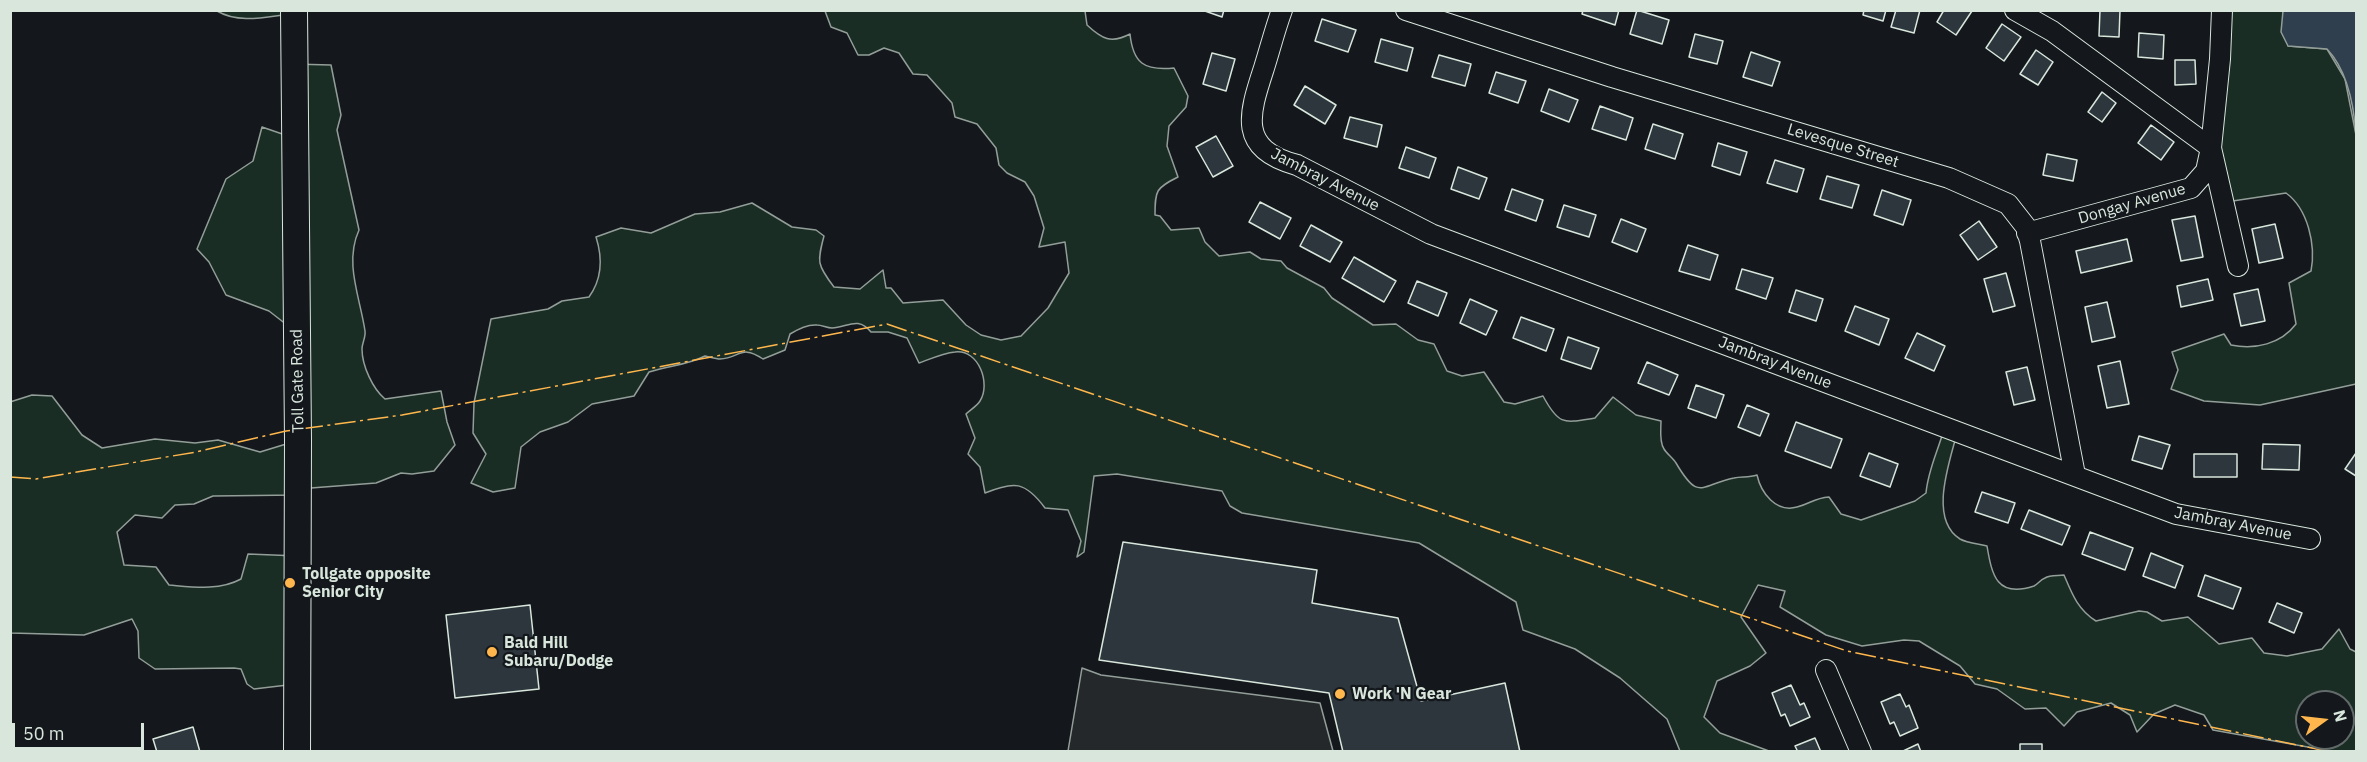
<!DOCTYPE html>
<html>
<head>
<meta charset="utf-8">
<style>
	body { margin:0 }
	#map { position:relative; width:2367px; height:762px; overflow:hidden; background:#14181c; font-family:"IBM Plex Sans",sans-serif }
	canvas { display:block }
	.frame { position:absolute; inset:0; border:12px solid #d8e6dc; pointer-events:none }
	.north { position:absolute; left:2295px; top:690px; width:60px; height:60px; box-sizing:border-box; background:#14181c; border:2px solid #626a69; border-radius:50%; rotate:75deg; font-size:16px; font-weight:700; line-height:24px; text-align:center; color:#d8e6dc }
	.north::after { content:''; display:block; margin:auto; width:21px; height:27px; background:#ffb74d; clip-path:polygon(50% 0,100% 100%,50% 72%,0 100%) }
	.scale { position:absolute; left:12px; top:723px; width:132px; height:27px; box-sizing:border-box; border:3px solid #d8e6dc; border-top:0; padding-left:8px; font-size:18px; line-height:21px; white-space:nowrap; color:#d8e6dc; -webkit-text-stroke:4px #14181c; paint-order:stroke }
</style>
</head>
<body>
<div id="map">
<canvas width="2367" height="762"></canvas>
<div class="frame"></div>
<div class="north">N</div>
<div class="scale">50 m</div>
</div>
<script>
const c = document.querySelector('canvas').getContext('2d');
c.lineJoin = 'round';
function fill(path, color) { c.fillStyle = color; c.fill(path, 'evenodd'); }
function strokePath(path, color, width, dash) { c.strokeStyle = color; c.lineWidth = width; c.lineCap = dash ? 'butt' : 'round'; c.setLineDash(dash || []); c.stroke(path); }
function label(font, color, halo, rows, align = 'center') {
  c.font = font + ' "IBM Plex Sans",sans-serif'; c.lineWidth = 4.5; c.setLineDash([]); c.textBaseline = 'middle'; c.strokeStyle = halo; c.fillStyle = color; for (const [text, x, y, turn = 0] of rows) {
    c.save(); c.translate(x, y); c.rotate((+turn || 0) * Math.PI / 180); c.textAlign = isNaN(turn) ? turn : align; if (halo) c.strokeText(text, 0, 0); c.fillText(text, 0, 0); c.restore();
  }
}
const green = new Path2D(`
	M217,11H290V14C265,17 239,24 217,11Z
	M825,11H1085L1087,25C1102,39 1111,44 1130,34C1133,63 1144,71 1174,68L1188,96L1186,107L1169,126L1167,146L1178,177C1156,188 1155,190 1155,215L1160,216L1171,230L1199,228L1205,242L1219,256L1250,252L1261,259L1281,261L1287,268L1324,288L1332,298L1373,325L1396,324L1418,340L1434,344L1447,371L1462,376L1484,372L1504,402L1515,404L1543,396C1559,426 1564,423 1595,418L1613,397L1636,415L1661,421C1661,429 1659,442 1664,449C1667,454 1673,458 1676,463C1699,502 1700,485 1734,478C1741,476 1748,478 1757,475C1761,493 1776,513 1797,507C1810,504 1814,498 1829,497L1841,514L1861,520L1915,501L1926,493C1928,470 1938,451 1944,429L1957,433C1950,461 1928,519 1960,539C1967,543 1979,544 1987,546C1992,576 1997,598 2034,586C2038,584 2040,580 2045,578C2050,575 2058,576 2064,575C2072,594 2078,610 2096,621L2139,611L2147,612L2162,621L2188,617L2219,644L2252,638L2264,653L2287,656L2322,649L2339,629L2350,649L2356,652V751H2330L2213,730L2204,715L2175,705L2154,714L2137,732L2130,715L2111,703L2077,712L2064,726L2046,708L2025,709L1997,689L1975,684L1960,666L1919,641L1904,640L1862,646L1826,635L1780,607L1785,591L1758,585L1741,617L1766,653L1750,666L1717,681L1704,717L1720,733L1769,751H1680L1667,719L1620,678L1575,649L1523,630L1516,602L1419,543L1242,513L1230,506L1222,491L1117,474L1094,476L1084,552L1077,557L1081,541L1068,510L1045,508C1025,481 1014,481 985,493L980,467L968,454L975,438L966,414C970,410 977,406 980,401C991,384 979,349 955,352C944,353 930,359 919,363L907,338L888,332H871C858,316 848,327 832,328C827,328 822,325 817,325C807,324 798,329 790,334L785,350L763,359C741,344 740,358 720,359C716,359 710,357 705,356C685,366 670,365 649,372L634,396L592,404L568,422L540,432L521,447L515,488L493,492L471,483L486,454L473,433L474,403L491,319L548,309L562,301L589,297C602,279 603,259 596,237L621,228L651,233L695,214L720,212L752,203L792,227L816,230L824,236C817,262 817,265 834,287L860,289L883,270L886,288H891L903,303L943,300L966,325L981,335L1001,340L1021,336L1048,308L1069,273L1065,242L1039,247L1044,228L1034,196L1025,182L1007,173L999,165L996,148L977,124L955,117L952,103L927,75L913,74L899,53L884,48L869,55H858L847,33L831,27ZM2307,702H2343V738H2307Z
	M2225,11H2283L2288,46L2327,49L2345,79L2356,135V384L2260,405L2204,401L2171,389L2178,370L2172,352L2224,334L2231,345C2255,350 2281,344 2296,324L2289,283L2311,271C2316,245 2308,209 2286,193L2226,202L2212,151Z
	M292,64L331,65L341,115L337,130L359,230C344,263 360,297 365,331C366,337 362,343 362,349C362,366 373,389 385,399L441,391L447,422L455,445L434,471L412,474L401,473L376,483L298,489L297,495L213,496L194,504L175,505L162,518L135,515L117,532L124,565L156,567L169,585C193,587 219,591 241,579L248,554L298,556L296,684L254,689L247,684L241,669L234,668L155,669L139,658L138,631L132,619L84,635L11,633L10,402L32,395L52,396L82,435L102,448L155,439L195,443L218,440L260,452L296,441V332L269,311L226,295L209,262L197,249L226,179L253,161L262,127L291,137Z`);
const parking = new Path2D(`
	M1082,668L1101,675L1320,703L1333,751H1068Z`);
const water = new Path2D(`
	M2283,11H2356V135C2354,106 2347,70 2327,49L2288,46L2281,32Z`);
const building = new Path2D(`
	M1202,10H1224L1222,17Z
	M1583,10H1619L1615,25L1582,14Z
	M1637,10L1669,20L1662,44L1630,34Z
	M1864,10H1886L1883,21L1863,15Z
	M1896,10H1920L1914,33L1891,27Z
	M1944,10H1972V11L1956,35L1937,22Z
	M2100,10H2120L2119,37L2099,36Z
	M1322,19L1356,30L1348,52L1315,41Z
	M2002,24L2021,37L2004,61L1986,48Z
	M2139,33L2164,35L2163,59L2138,57Z
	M1695,34L1723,41L1717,64L1689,57Z
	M1381,39L1413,48L1407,71L1375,62Z
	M2036,50L2053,62L2038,85L2020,74Z
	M1751,52L1780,62L1772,86L1743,77Z
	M1212,53L1235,59L1226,91L1203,84Z
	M1439,55L1471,64L1465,86L1432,77Z
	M2175,60H2195L2196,84L2175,85Z
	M1496,72L1526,81L1518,103L1489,93Z
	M1305,86L1336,105L1325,124L1294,105Z
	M1549,89L1578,100L1569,122L1541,111Z
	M2102,92L2116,103L2102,122L2088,112Z
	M1600,106L1633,118L1626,140L1592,129Z
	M1350,117L1382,125L1377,147L1344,138Z
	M1653,124L1683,134L1675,159L1645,149Z
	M2151,125L2174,142L2161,160L2138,143Z
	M1216,136L1233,166L1213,177L1196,147Z
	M1718,143L1747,152L1740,175L1712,166Z
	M1406,147L1436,158L1429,178L1399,168Z
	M2047,154L2077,160L2073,181L2043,175Z
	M1775,160L1804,169L1797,192L1767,183Z
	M1458,167L1487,178L1479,199L1451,189Z
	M1827,176L1859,185L1852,208L1820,199Z
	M1512,189L1543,200L1536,221L1505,210Z
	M1882,190L1911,200L1903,225L1874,215Z
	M1260,202L1291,218L1280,239L1249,222Z
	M1564,205L1596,215L1589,237L1557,227Z
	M2195,216L2203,257L2181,261L2172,220Z
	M1621,219L1646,229L1637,252L1612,242Z
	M1979,221L1997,247L1978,260L1960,235Z
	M2275,224L2283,258L2259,263L2252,229Z
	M1311,225L1342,242L1330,262L1300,246Z
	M2127,239L2132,261L2081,273L2076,251Z
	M1688,245L1718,255L1710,280L1679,271Z
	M1354,257L1396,281L1384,302L1342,278Z
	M1742,269L1773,278L1766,299L1736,289Z
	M2006,273L2015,306L1993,312L1984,279Z
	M2208,279L2213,300L2181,307L2177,286Z
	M1417,281L1447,293L1438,316L1408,303Z
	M2258,289L2265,321L2241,326L2234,294Z
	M1796,290L1823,299L1816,321L1789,312Z
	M1470,299L1497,311L1486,335L1460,323Z
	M2107,302L2115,337L2092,342L2085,307Z
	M1855,306L1889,319L1879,345L1845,331Z
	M1521,317L1554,329L1546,351L1513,338Z
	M1917,333L1945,346L1934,371L1905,358Z
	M1568,337L1599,348L1591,369L1561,359Z
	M2120,361L2129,404L2107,408L2098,366Z
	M1647,362L1678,375L1669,395L1638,383Z
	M2027,367L2035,400L2014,405L2006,372Z
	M1696,385L1724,395L1716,418L1688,408Z
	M1747,405L1769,414L1760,436L1738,427Z
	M1796,422L1842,439L1831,468L1785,451Z
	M2139,436L2170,445L2162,469L2132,460Z
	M2263,444L2300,445L2299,470L2262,469Z
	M1869,453L1898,464L1890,487L1860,476Z
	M2356,453V476L2345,469Z
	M2194,454H2237V477H2194Z
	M1982,492L2015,503L2008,523L1975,512Z
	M2029,510L2070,526L2062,545L2021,529Z
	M2090,532L2133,548L2125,570L2082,554Z
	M1123,542L1317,570L1312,603L1398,618L1421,701L1505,683L1520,752H1343L1329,693L1099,660Z
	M2151,553L2183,566L2175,588L2143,576Z
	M2205,575L2241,588L2233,609L2198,596Z
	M2277,603L2302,613L2294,633L2269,622Z
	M530,605L539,689L455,698L446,615Z
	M1791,685L1800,705L1804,703L1810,717L1790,726L1785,714L1781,716L1772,693Z
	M1900,694L1906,707L1909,705L1918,728L1900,736L1894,722L1890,724L1881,702Z
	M193,727L200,752H157L153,739Z
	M1815,738L1821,752H1798L1795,746Z
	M1918,744L1921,752H1901Z
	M2020,744H2042V752H2020Z`);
const minor = new Path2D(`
	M1282,10C1275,29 1270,49 1264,68C1249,114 1237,149 1297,165L1431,234L2176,514L2310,539
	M1406,10L1612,77L1949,178L2008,204L2026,227L2030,241L2075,475
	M2015,10L2052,31L2211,148L2206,171L2191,188L2027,233
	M2222,10L2220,59L2211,148L2238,266
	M1826,670L1861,752`);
const major = new Path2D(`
	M294,10L298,440L297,752`);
const power = new Path2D(`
	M10,477L36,479L196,452L286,431L402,415L887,324L1847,651L2331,752`);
const markers = [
	[290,583,6,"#ffb74d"],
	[492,652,6,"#ffb74d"],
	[1340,694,6,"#ffb74d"]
];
const streetNames = [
	["Levesque Street",1843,146,17],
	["Jambray Avenue",1325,180,27],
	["Dongay Avenue",2132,204,-16],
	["Jambray Avenue",1775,363,21],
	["Toll Gate Road",298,381,-91],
	["Jambray Avenue",2233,524,11]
];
const poiNames = [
	["Tollgate opposite",302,574],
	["Senior City",302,592],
	["Bald Hill",504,643],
	["Subaru/Dodge",504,661],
	["Work 'N Gear",1352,694]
];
fill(green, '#1a2d24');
strokePath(green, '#939e99', 1.5);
fill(parking, '#24282b');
strokePath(parking, '#939e99', 1.5);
fill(water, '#2f3f4d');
strokePath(water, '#939e99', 1.5);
fill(building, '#2c363c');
strokePath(building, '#d8e6dc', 1.5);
strokePath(minor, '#d8e6dc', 22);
strokePath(major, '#d8e6dc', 28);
strokePath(minor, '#14181c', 20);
strokePath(major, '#14181c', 26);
strokePath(power, '#ffb74d', 1.5, [21, 4.5, 3, 4.5]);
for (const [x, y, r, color] of markers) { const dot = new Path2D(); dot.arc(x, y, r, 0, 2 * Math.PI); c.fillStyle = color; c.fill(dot); strokePath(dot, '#14181c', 2); }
label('16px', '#d8e6dc', '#14181c', streetNames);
label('bold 16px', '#d8e6dc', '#14181c', poiNames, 'left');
</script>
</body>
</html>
